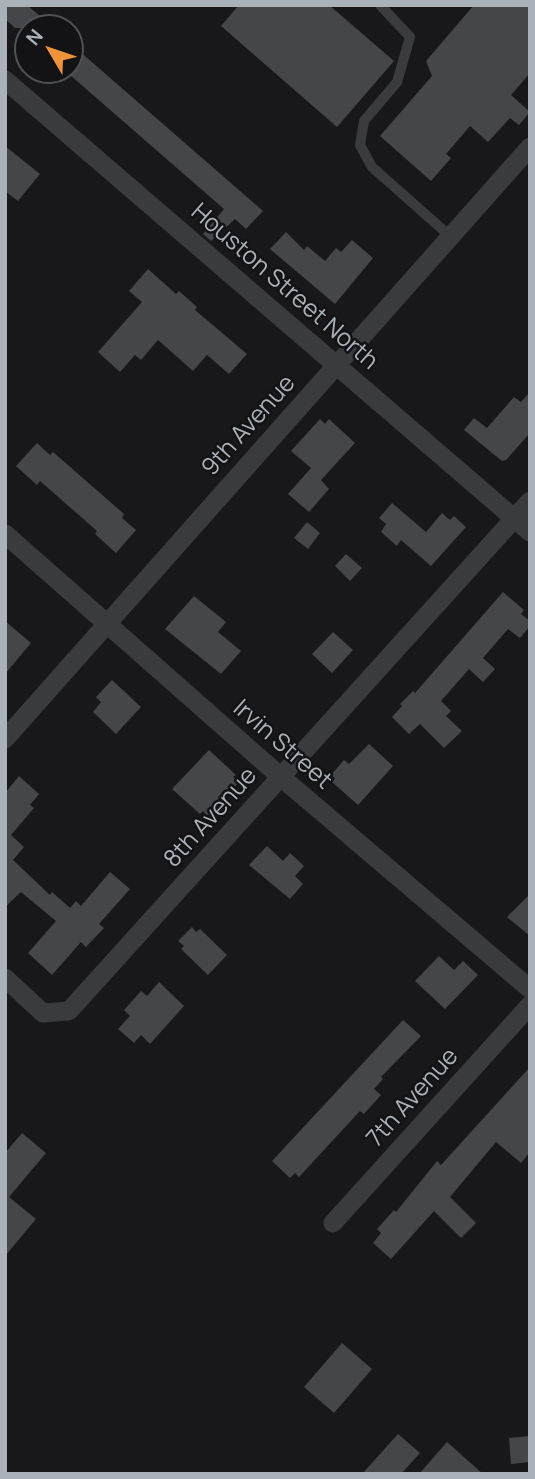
<!DOCTYPE html>
<html>
<head>
<meta charset="utf-8">
<style>
	body { margin:0 }
	#map { position:relative; width:535px; height:1479px; overflow:hidden; background:#18181a; font-family:Manrope,sans-serif }
	canvas { display:block }
	.frame { position:absolute; inset:0; border:7px solid #aab1b9; pointer-events:none }
	.north { position:absolute; left:14px; top:14px; width:70px; height:70px; box-sizing:border-box; background:#131315; border:2px solid #4f5257; border-radius:50%; rotate:309deg; font-size:19px; font-weight:700; line-height:28px; text-align:center; color:#aab1b9 }
	.north::after { content:''; display:block; margin:auto; width:24px; height:32px; background:#ef933b; clip-path:polygon(50% 0,100% 100%,50% 72%,0 100%) }
</style>
</head>
<body>
<div id="map">
<canvas width="535" height="1479"></canvas>
<div class="frame"></div>
<div class="north">N</div>
</div>
<script>
const c = document.querySelector('canvas').getContext('2d');
c.lineJoin = 'round';
function fill(path, color) { c.fillStyle = color; c.fill(path, 'evenodd'); }
function strokePath(path, color, width, dash) { c.strokeStyle = color; c.lineWidth = width; c.lineCap = dash ? 'butt' : 'round'; c.setLineDash(dash || []); c.stroke(path); }
function label(font, color, halo, rows, align = 'center') {
  c.font = font + ' Manrope,sans-serif'; c.lineWidth = 5; c.setLineDash([]); c.textBaseline = 'middle'; c.strokeStyle = halo; c.fillStyle = color; for (const [text, x, y, turn = 0] of rows) {
    c.save(); c.translate(x, y); c.rotate((+turn || 0) * Math.PI / 180); c.textAlign = isNaN(turn) ? turn : align; if (halo) c.strokeText(text, 0, 0); c.fillText(text, 0, 0); c.restore();
  }
}
const building = new Path2D(`
	M5,5H27L54,28H15L5,19Z
	M239,5H329L394,61L337,127L221,26Z
	M474,5H530V73L511,95L530,112L519,125L510,118L488,142L470,126L446,154L451,158L431,181L380,136L432,76L426,61Z
	M70,43L263,211L246,229L235,219L211,241L203,234L224,209L70,75Z
	M5,146L40,174L18,201L5,191Z
	M286,232L304,250L307,246L325,261L336,248L341,252L352,240L373,258L335,304L270,249Z
	M148,269L176,294L179,291L197,307L195,310L247,354L229,374L207,355L193,371L158,340L141,360L135,355L120,372L98,352L142,302L129,291Z
	M530,392V433L506,460L502,461L464,430L474,418L487,428L514,397L521,402Z
	M320,419L325,424L329,419L355,443L321,480L329,489L309,512L288,494L311,468L291,451Z
	M37,443L50,455L53,452L124,514L122,518L136,530L116,553L95,534L97,531L40,481L37,485L16,466Z
	M392,503L426,532L442,513L450,520L454,516L466,527L431,566L401,540L397,546L381,532L386,524L379,518Z
	M307,522L320,533L308,549L294,538Z
	M346,554L362,568L350,581L335,566Z
	M503,592L524,610L521,614L530,621V626L520,638L508,629L483,658L495,669L483,682L469,669L441,701L451,711L446,716L462,731L444,748L420,724L409,734L392,717L402,706L400,704L413,691L415,693Z
	M194,596L226,622L218,632L241,651L221,674L165,629Z
	M5,621L31,643L5,674Z
	M333,632L353,650L332,673L312,654Z
	M112,680L141,707L116,734L93,712L101,702L96,697Z
	M369,744L393,766L358,805L332,782L335,778L331,775L344,760L349,764Z
	M209,750L236,775L233,777L239,782L207,816L203,811L200,814L172,789Z
	M19,776L39,794L30,805L34,808L11,835L24,847L13,860L50,895L52,892L70,908L76,901L81,906L110,872L130,889L99,924L104,928L86,947L81,942L52,975L28,953L56,921L21,892L5,907V793Z
	M267,846L283,861L290,853L304,866L295,876L303,884L290,899L249,865Z
	M530,894V936L507,917Z
	M192,927L196,932L200,929L227,955L208,975L181,949L184,946L178,941Z
	M439,956L454,970L463,961L478,975L445,1009L415,981Z
	M159,982L184,1006L150,1044L141,1035L134,1043L118,1029L130,1016L124,1010L141,991L147,996Z
	M403,1020L421,1036L381,1077L383,1079L374,1089L381,1095L364,1114L360,1111L299,1177L295,1173L290,1178L272,1161Z
	M530,1067V1152L521,1163L496,1142L450,1197L476,1223L461,1238L434,1211L391,1259L373,1243L381,1233L377,1229L394,1210L396,1212L437,1161L441,1165Z
	M22,1133L46,1153L9,1197L36,1219L5,1256V1153Z
	M342,1343L372,1369L334,1413L304,1387Z
	M398,1434L420,1453L401,1474H362Z
	M530,1436V1462L511,1464L509,1438Z
	M447,1442L483,1474H419Z`);
const lane = new Path2D(`
	M380,5L410,37L397,82L364,121L360,145L372,167L451,237`);
const street = new Path2D(`
	M5,80L530,532
	M5,534L281,777L530,989
	M5,739L530,147
	M5,978L43,1013L69,1011L530,501
	M333,1223L530,1005`);
const streetNames = [
	["Houston Street North",284,287,41],
	["9th Avenue",249,426,-48],
	["Irvin Street",282,745,41],
	["8th Avenue",211,818,-48],
	["7th Avenue",413,1098,-48]
];
fill(building, '#44464a');
strokePath(lane, '#393b3f', 10);
strokePath(street, '#393b3f', 19);
label('24px', '#aab1b9', '#131315', streetNames);
</script>
</body>
</html>
